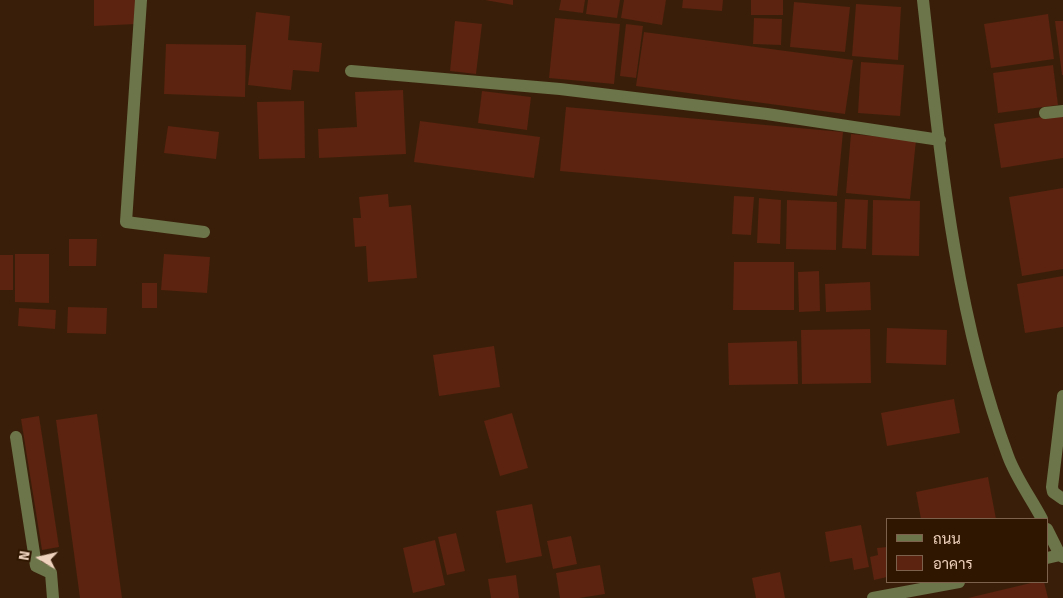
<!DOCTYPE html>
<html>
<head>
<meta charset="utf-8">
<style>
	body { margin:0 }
	#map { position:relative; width:1063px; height:598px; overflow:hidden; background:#391f09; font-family:"Fira Sans",Sarabun,sans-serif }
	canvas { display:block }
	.legend { position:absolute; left:886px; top:518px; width:162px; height:65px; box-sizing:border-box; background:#2f1601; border:1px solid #7c614c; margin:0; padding:6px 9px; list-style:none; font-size:15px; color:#efd2bd }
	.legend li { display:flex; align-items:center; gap:10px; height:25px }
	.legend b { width:25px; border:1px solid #7c614c }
	.north { position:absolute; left:15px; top:533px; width:50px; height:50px; -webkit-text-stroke:4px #2f1601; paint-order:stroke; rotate:279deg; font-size:14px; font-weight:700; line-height:20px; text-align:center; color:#efd2bd }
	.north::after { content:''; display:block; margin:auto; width:18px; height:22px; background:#efd2bd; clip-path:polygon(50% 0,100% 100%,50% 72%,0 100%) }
</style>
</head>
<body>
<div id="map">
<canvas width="1063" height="598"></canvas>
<ul class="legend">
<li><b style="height:6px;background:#6c754a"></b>ถนน</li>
<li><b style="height:14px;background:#5b2310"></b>อาคาร</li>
</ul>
<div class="north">N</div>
</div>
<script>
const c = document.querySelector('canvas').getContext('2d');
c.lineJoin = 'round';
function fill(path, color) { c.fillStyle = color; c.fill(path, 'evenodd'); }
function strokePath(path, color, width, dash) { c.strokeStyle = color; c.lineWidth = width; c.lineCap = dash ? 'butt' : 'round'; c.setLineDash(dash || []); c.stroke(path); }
const building = new Path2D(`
	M94,0H135L136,24L94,26Z
	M485,0H513V5Z
	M561,0H585L583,13L559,10Z
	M588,0H620L617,18L586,14Z
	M624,0H666L662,25L621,18Z
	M683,0H723L722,11L682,8Z
	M751,0H783V15H751Z
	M794,2L850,7L845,52L790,47Z
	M856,4L901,7L898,60L852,56Z
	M256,12L290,16L288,40L322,43L319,72L293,70L291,90L248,85Z
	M1048,14L1054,59L991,68L984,24Z
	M555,18L620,24L614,84L549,78Z
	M754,18L782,19L781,45L753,44Z
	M455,21L482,24L476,74L450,71Z
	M1055,21H1063V75H1062Z
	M626,24L643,26L636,78L620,76Z
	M644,32L853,60L845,114L636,86Z
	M166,44L246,45L245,97L164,94Z
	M861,62L904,65L900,116L858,113Z
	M1053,65L1058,105L998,113L993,73Z
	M403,90L406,154L319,158L318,129L357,127L355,92Z
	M482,91L531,97L527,130L478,123Z
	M304,101L305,158L259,159L257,102Z
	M566,107L843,132L837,196L560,171Z
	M1063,114V158L1001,168L994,124Z
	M420,121L540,137L534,178L414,162Z
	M168,126L219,132L216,159L164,153Z
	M851,134L916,140L910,199L846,193Z
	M1063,188V269L1022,276L1009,197Z
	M388,194L389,207L411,205L417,278L368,282L366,246L355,247L353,218H361L359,197Z
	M734,196L754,197L751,235L732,234Z
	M759,198L781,200L780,244L757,243Z
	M845,199L868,200L866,249L842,248Z
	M787,200L837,202L836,250L786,249Z
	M873,200L920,201L919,256L872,255Z
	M69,239H97L96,266H69Z
	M15,254H49V303L15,302Z
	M164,254L210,257L207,293L161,290Z
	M0,255H13V290H0Z
	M734,262H794V310H733Z
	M819,271L820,311L799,312L798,272Z
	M1063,276V327L1025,333L1017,284Z
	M870,282L871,310L826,312L825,284Z
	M142,283H157V308H142Z
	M68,307L107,308L106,334L67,333Z
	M19,308L56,310L55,329L18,326Z
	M887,328L947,330L946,365L886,363Z
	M870,329L871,383L802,384L801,330Z
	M797,341L798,384L729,385L728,343Z
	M494,346L500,387L439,396L433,355Z
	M954,399L960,433L887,446L881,413Z
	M512,413L528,468L500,476L484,421Z
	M97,414L122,598H80L56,420Z
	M39,416L59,547L42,550L21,419Z
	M988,477L996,519H937V518L921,519L916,492Z
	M532,504L542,556L506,563L496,511Z
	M861,525L869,567L854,570L852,558L830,562L825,532Z
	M456,533L465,571L447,575L438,537Z
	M571,536L577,564L553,569L547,541Z
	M435,540L445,585L413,593L403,548Z
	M887,547V577L874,580L870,557L878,555L877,548Z
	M600,565L605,594L579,598H560L556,573Z
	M780,572L785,598H756L752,578Z
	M516,575L519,598H491L488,579Z
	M1035,582H1044L1048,598H968Z`);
const minor = new Path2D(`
	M141,0L126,222L204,232
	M923,0C940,152 954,312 1008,456C1016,478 1031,498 1042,519
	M351,71L560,89L767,114L940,140
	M1045,113L1063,111
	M1063,396L1052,487L1053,492L1063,499
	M16,437L36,566L51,573L53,598
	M1047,529L1060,555L1063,557
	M1047,558L1060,555
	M873,598L959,582`);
fill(building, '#5b2310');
strokePath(minor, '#6c754a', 12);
</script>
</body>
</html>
